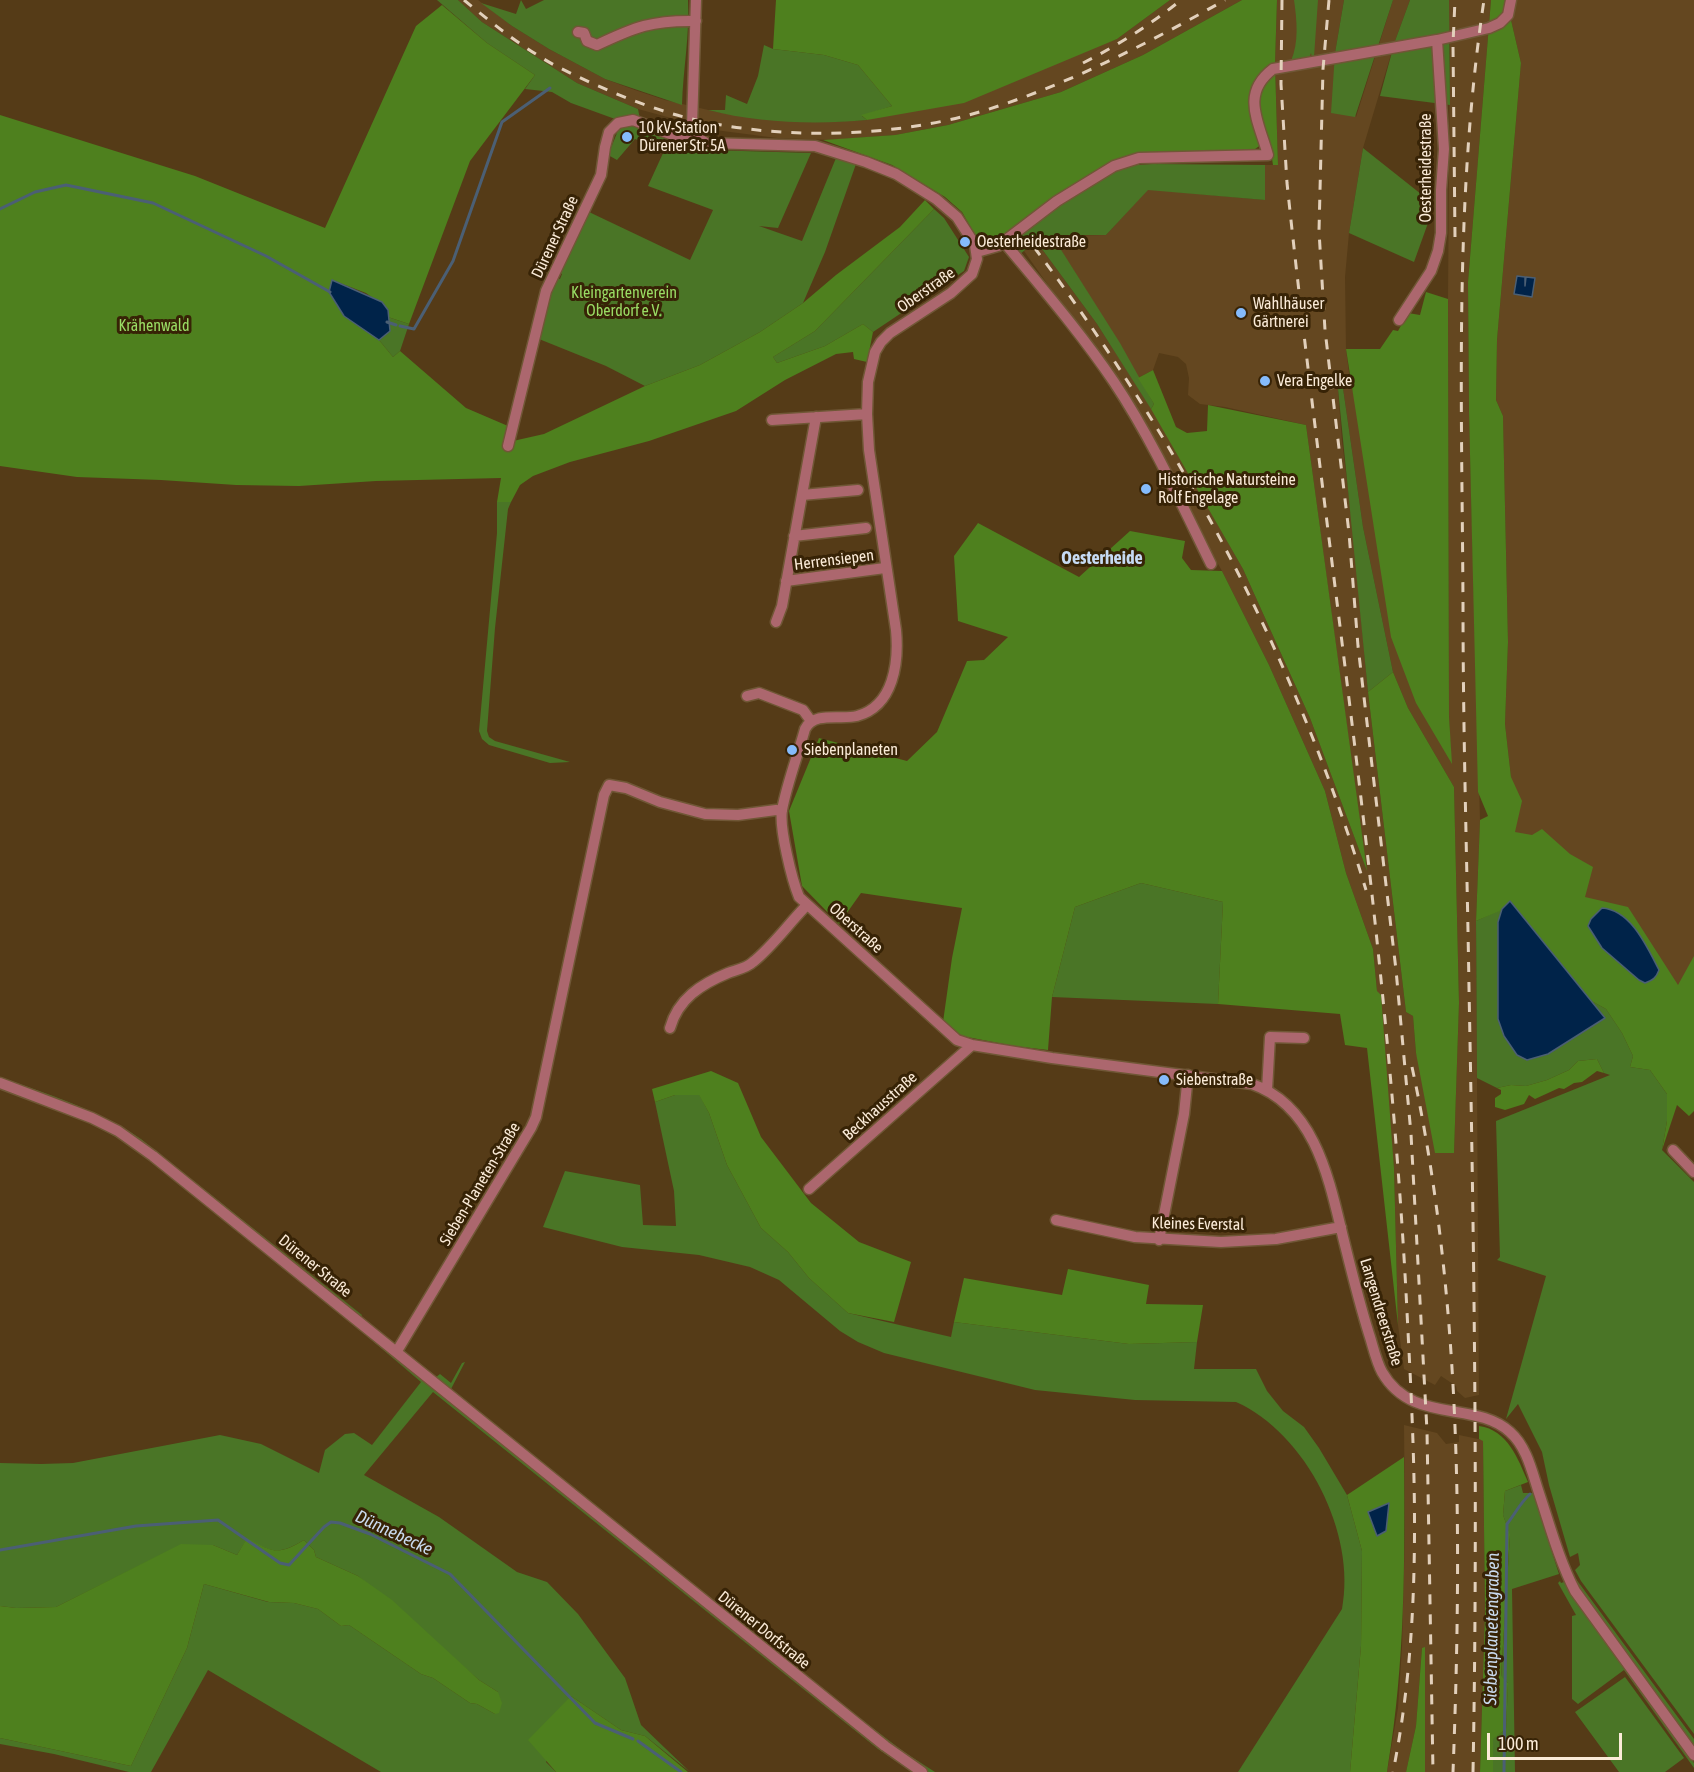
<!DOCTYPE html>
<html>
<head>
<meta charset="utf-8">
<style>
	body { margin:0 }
	#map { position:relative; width:1694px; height:1772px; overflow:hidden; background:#553b17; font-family:"Asap Condensed",sans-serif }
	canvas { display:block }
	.scale { position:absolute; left:1487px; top:1733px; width:135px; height:27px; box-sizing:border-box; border:3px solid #fbebd8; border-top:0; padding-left:8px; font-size:18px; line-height:21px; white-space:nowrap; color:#fbebd8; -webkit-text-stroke:4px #372306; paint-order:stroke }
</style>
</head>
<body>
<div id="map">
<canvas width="1694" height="1772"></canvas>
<div class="scale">100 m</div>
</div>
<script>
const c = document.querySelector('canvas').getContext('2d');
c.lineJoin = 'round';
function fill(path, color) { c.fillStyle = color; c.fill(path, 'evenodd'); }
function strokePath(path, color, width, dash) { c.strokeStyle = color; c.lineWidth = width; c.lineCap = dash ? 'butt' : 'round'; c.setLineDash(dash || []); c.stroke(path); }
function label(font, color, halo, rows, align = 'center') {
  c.font = font + ' "Asap Condensed",sans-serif'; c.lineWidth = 6; c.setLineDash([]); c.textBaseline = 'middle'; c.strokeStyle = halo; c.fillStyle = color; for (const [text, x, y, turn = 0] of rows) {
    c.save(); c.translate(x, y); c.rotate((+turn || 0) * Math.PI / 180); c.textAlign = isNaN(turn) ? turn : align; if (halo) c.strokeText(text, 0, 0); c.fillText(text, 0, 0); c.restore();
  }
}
const built = new Path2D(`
	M458,0H478L512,26L549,49L605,79L635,90L665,100L717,112L763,119L823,122L867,120L1117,39L1170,0H1242L1143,55L1061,92L948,125L895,135L830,140L777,138L715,130L638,109L577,83L482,22Z
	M1277,0H1344L1335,53L1356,117L1393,0H1410L1395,41L1363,148L1349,233L1345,277L1346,349L1350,380L1451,762L1449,716L1448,299L1450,43L1448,31L1449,0H1491L1468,282L1469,412L1480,820L1476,921L1479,1395L1465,1398L1457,1391L1456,1386L1441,1376L1435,1385L1404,1369L1398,1325L1394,1168L1373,949L1346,873L1325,791L1269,665L1222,571L1115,380L1024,251L1036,241L1097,324L1155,414L1243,569L1310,718L1366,868L1306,425L1225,407L1200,404L1188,395L1189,378L1186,364L1178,357L1159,353L1153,370L1138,378L1119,343L1052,236L1106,235L1148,189L1265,200V165H1278L1275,64ZM1343,388L1363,527L1393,672L1408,708L1454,787L1459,1003L1454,1152L1416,1053L1413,1016L1406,1012L1368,692L1353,529L1342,441L1338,389Z
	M1514,0H1694V1066L1481,823L1510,801L1511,777L1505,724L1508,642L1503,416L1496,400L1497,340L1521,63L1511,20Z
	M1404,1425L1437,1433L1446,1444L1459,1442V1435L1483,1440L1485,1612L1480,1772H1425L1424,1648H1422L1416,1726L1406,1772H1387L1398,1708L1402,1647L1405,1532Z`);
const green = new Path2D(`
	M437,0H458L482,22L577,83L638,109L642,130L676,143L708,150L811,153L778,228L759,226L802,241L836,158L856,164L825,252L803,303L760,332L700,365L645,386L606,366L539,339L548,301L557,278L560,279L562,274L560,273L589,212L690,260L713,210L648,186L664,151L635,139L617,160L608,155L619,128L615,119L571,103L552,92L525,89L535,75L487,43Z
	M521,0L526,9L544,0H688C690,34 683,70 682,105L605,79L549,49L512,26L481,3L516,14Z
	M1294,0H1318L1314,57H1312L1311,53L1309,58L1291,61C1299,42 1297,21 1294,0Z
	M1344,0H1393L1355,117L1331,113L1335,53Z
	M1410,0H1449L1450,105L1380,96L1395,41Z
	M764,45L773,49L824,55L858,65L892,106L862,116L867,120C816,125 758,123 708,110H725L726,95L747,104L758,76Z
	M1363,148L1426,198L1428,223L1414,262L1349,233Z
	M1152,164L1265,165V200L1148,190L1106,235H1058L1053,237L1120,343L1154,404L1151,409L1097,324L1036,241L1019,255C1014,249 1012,245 1016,238C1049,212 1084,183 1123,168C1132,164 1143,165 1152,164Z
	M934,209L944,218L969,257L964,271L873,332L863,324L825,346L777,363L773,357L815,331Z
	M388,317L409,324L400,351L393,357L379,340L390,331Z
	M1343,388L1363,527L1393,672L1368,692L1338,389Z
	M497,502H511L508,509L495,628L487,731L489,737L495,741L570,762L550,763L489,745L482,739L479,731L497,533Z
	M1141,883L1223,902L1218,1004L1052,997L1075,907Z
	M1502,909L1568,988L1606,1009L1622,1033L1633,1056L1630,1067L1650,1070L1667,1094V1121L1662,1150L1694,1182V1734L1581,1581L1575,1570L1580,1565L1578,1553L1570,1557L1549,1485L1542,1452L1518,1404L1506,1419L1546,1276L1497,1260L1500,1257L1496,1121L1610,1075L1604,1073L1597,1059L1578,1061L1569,1070L1547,1080L1526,1086L1511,1085L1497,1088L1477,1078L1476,921Z
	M0,1077C49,1095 97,1109 141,1139L362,1315L357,1325L435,1378L440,1374L451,1383L462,1363L465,1362L451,1389L840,1703L904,1752L935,1772H912L878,1749L433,1392L364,1475L439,1517L517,1572L547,1582L578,1614L625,1678L641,1725L690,1772L645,1736L621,1730L571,1696L546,1762L556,1772H381L208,1670L151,1772H129L54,1754L0,1744V1738L131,1766L187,1648L204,1584L268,1602L294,1603L318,1609L341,1626L349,1625L421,1674L433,1678L470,1703L477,1704L495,1714L498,1692L479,1680L358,1576L316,1557L314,1550L304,1540C277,1556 273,1552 247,1539L237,1555L213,1545H181L56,1607L16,1608L0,1606V1463L41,1464L73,1463L220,1435L261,1444L319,1473L325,1450L345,1434L354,1433L372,1445L421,1382L361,1331L153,1162L123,1141L83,1119L0,1088Z
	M699,1094L709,1113L727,1165L761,1228L788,1252L809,1278L848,1313L951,1337L954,1322L1129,1344L1197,1342L1194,1369H1256L1267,1391L1283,1411L1304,1427L1319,1448L1347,1495L1362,1551L1361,1646L1350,1772H1238L1342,1609C1357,1534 1306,1433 1236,1402L1135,1400L1035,1390L884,1353L858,1342L840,1331L779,1280L750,1267L699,1255L622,1247L543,1227L565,1171L640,1185L643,1225L676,1226L674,1191L655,1102L675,1095Z
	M1521,1485L1523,1493H1533L1559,1574L1512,1589L1515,1772H1493L1492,1739L1506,1729L1508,1683L1501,1677L1510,1535L1503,1515L1505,1491Z
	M1573,1575L1694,1739V1748L1583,1593Z
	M1560,1581L1561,1583L1564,1582L1694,1763V1768L1624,1670L1578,1704L1572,1699V1616L1576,1615L1558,1583Z
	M1625,1677L1684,1758L1665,1772H1619L1575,1712Z`);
const forest = new Path2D(`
	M776,0H1170L1117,39L964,103L867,120L861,115L892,106L858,65L824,55L773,49Z
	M1242,0H1277L1275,64L1278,165H1273L1269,139L1251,152L1120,159L1093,172L1057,196L996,242L987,245L974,233L962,212L945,197L892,165L823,140L895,135L948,125L1061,92L1143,55Z
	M1491,0H1514L1511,20L1521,63L1497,340L1496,400L1503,416L1508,642L1505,724L1511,777L1522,801L1515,832L1532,835L1542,829L1570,854L1593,867L1585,897L1628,907L1678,985L1694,956V1111L1689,1116L1677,1105L1662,1150L1667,1121V1094L1650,1070L1630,1067L1633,1056L1622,1033L1606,1009L1568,988L1502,910L1476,921L1480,820L1488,816L1478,792L1469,412L1468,282Z
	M442,5L487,43L535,75L470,161L409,324L388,317V309L366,293L332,280L329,292L344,316L379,340L393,357L400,351L466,408L508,426L513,441L544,434L645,386L700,365L760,332L803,303L836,275L900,227L925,200L934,209L815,331L773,357L777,363L825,346L863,324L873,332L867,362L854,359L853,352L836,354L785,380L736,411L649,441L570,462L533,476L520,485L511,502H497L501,478L376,481L299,486L236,485L161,480L77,477L0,466V115L195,176L325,228L416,26Z
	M1426,292L1448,299L1449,716L1452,764L1416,703L1391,637L1346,349H1380L1393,330L1398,331L1408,313L1420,315Z
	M1153,370L1176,427L1187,433L1207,431L1208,405L1306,425L1367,871L1310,718L1243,569L1151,409L1154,404L1138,378Z
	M978,523L1079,577L1130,531L1185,541L1182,558L1191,570L1222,571L1269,665L1325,791L1346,873L1373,949L1377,991L1381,995L1394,1168L1398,1325L1367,1048L1345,1045L1340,1014L1218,1004L1223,902L1141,883L1075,907L1052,997L1048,1050L1014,1046L962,1036L943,1022L952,958L962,908L861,893L839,924L802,886L789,811L819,738L907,761L937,732L967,661L984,660L1008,637L958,621L954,556Z
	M1393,672L1408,708L1454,787L1459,1003L1454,1153H1435L1416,1053L1413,1016L1406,1012L1368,692Z
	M1597,1059L1604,1073L1597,1071L1582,1082L1574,1083L1564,1089L1559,1088L1535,1099L1529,1095L1524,1104L1505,1110L1495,1107V1098L1501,1094V1090L1497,1088L1511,1085L1526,1086L1547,1080L1569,1070L1578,1061Z
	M711,1071L738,1083L761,1137L811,1203L859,1242L911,1262L894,1322L848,1313L809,1278L788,1252L761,1228L727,1165L709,1113L699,1095H675L655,1102L652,1089Z
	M1068,1269L1149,1285L1146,1304L1203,1305L1197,1342L1129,1344L954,1322L964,1278L1062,1295Z
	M1479,1426C1508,1430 1518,1459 1528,1482L1505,1491L1503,1515L1510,1534L1501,1676L1508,1683L1506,1729L1493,1739V1772H1480L1485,1612L1483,1441L1479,1439Z
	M1404,1457C1405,1560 1405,1663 1388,1765L1387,1772H1350L1361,1646L1362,1551L1347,1495Z
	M247,1538C273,1552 277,1556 304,1540L314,1550L316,1557L358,1576L392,1600L479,1680L498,1692L502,1703L499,1713L495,1714L477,1704L470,1703L433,1678L421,1674L349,1625L341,1626L318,1609L294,1603L269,1602L204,1584L187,1648L131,1766L0,1738V1606L16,1608L56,1607L181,1544L213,1545L237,1555Z
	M1425,1647V1772H1406L1416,1726L1422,1648Z
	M571,1696L621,1730L645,1736L688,1772H556L528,1740Z`);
const water = new Path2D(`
	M1517,276L1525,277V286L1526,277L1535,278L1532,297L1514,294Z
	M332,280L382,302L388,310L390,331L379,340L344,316L329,292Z
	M1510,901L1605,1018L1548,1054L1527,1060L1517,1055L1504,1036L1498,1019V922L1502,909Z
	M1602,908C1631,910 1647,947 1659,970C1656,978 1653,980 1645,983L1639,980L1602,948L1588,926L1591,919Z
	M1389,1503L1386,1531L1377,1536L1368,1512Z`);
const stream = new Path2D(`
	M0,209L35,192L66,185L153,203L266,256L330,292
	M387,322L396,325
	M400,326L414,329L453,261L502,122L550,88
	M0,1550L136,1526L218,1520L280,1563L289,1565L324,1527L331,1522L340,1523L370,1534L450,1574L595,1723L633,1739
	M638,1741L681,1772
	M1504,1772L1507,1524C1515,1514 1520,1503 1530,1494`);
const minor = new Path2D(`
	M696,0L692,126L695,136L706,143L815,146L866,162L896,174L936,199L957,217L975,245L977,259L972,274L951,293L890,333L881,342L875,352L868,382L867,414L869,450L896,630C899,662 894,706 857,716C841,720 814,711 805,729C798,755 787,783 782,810C779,828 792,880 799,897L957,1040L972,1045L1052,1058L1252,1084C1315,1106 1329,1179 1343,1237C1351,1269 1359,1302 1369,1334C1373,1346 1376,1361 1382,1372C1412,1425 1475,1400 1510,1432C1527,1447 1532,1472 1539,1493C1550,1526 1559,1560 1575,1591L1694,1755
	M578,32L584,33L587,41L597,45C635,27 652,20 696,21
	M1004,242C1042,288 1081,333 1114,382C1152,439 1181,503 1211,564
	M977,252L998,246L1057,201L1114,166L1139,158L1268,155C1259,122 1240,94 1273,69L1437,40L1489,28L1500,23L1508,15L1511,0
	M1399,320L1431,271L1438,251L1441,233V190L1444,149L1437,40
	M772,420L867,414
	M508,446L546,291L601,175L605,147L609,132L618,123L633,120L681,138L695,136
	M802,495L858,490
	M794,536L866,528
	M786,581L885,568
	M776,622L782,606L816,417
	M747,696L759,693L803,710L811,721
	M670,1028C678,999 701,984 728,973C736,970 747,968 753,962C773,946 789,923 807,905
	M0,1083L92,1118L118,1131L153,1156L885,1746L922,1772
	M1267,1090L1270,1037L1304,1038
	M1673,1150L1694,1172
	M809,1189L972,1045
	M1056,1220L1135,1237L1221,1242L1276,1239L1341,1227
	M1159,1240L1184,1114L1188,1075
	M397,1351L531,1128L536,1117L604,795L609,785L626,788L660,802L705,814L738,815L776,810L782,811`);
const rail = new Path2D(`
	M464,0C493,24 523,48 556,66C594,85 633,102 673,114C763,140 879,139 969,115C1058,90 1145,45 1225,0
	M1282,0L1281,84L1287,183C1326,553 1386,920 1406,1292C1414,1451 1425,1614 1393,1772
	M1329,0L1323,69L1319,231L1325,330L1349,533L1358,646L1396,970L1411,1134L1427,1431L1433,1772
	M1083,63C1118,45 1150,25 1181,0
	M1455,237L1453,44L1455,0
	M1034,247C1180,442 1295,656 1366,890
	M1412,1067C1462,1298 1462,1537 1453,1772
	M1473,1772C1478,1511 1474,1249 1469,988C1467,860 1463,733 1463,605C1462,403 1454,200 1484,0`);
const markers = [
	[627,137,6,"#85bbfb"],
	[965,242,6,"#85bbfb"],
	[1241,313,6,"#85bbfb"],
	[1265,381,6,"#85bbfb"],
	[1146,489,6,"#85bbfb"],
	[792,750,6,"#85bbfb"],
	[1164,1080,6,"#85bbfb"]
];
const poiNames = [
	["10 kV-Station",639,128],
	["Dürener Str. 5A",639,146],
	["Oesterheidestraße",977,242],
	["Wahlhäuser",1253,304],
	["Gärtnerei",1253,322],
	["Vera Engelke",1277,381],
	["Historische Natursteine",1158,480],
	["Rolf Engelage",1158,498],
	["Siebenplaneten",804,750],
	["Siebenstraße",1176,1080]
];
const streetNames = [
	["Oesterheidestraße",1426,168,-90],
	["Dürener Straße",555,237,-65],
	["Oberstraße",926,290,-35],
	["Herrensiepen",834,560,-7],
	["Oberstraße",856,928,42],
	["Beckhausstraße",880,1106,-42],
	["Sieben-Planeten-Straße",480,1184,-59],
	["Kleines Everstal",1198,1224,1],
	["Dürener Straße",315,1266,39],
	["Langendreerstraße",1381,1312,73],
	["Dürener Dorfstraße",764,1630,39]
];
const parkNames = [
	["Kleingartenverein",624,293],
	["Oberdorf e.V.",624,311],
	["Krähenwald",154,326]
];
const neighbourhoodNames = [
	["Oesterheide",1102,558]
];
const waterNames = [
	["Dünnebecke",394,1533,25],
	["Siebenplanetengraben",1492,1629,-89]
];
fill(built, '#644720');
fill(green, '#4a7526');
fill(forest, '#4e801e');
fill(water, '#002349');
strokePath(water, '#4b5f74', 1.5);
strokePath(stream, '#4b5f74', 3);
strokePath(minor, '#705736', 13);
strokePath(minor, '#ac676e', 10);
strokePath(rail, '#e2d0bb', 3, [10, 10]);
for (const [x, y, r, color] of markers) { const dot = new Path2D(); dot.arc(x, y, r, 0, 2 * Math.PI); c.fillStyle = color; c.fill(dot); strokePath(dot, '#372306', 2); }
label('16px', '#fbebd8', '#372306', poiNames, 'left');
label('16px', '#fbebd8', '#372306', streetNames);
label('16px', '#99dc64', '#372306', parkNames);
label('bold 18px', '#c6daf3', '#372306', neighbourhoodNames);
label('italic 18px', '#c9daee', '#372306', waterNames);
</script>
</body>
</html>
